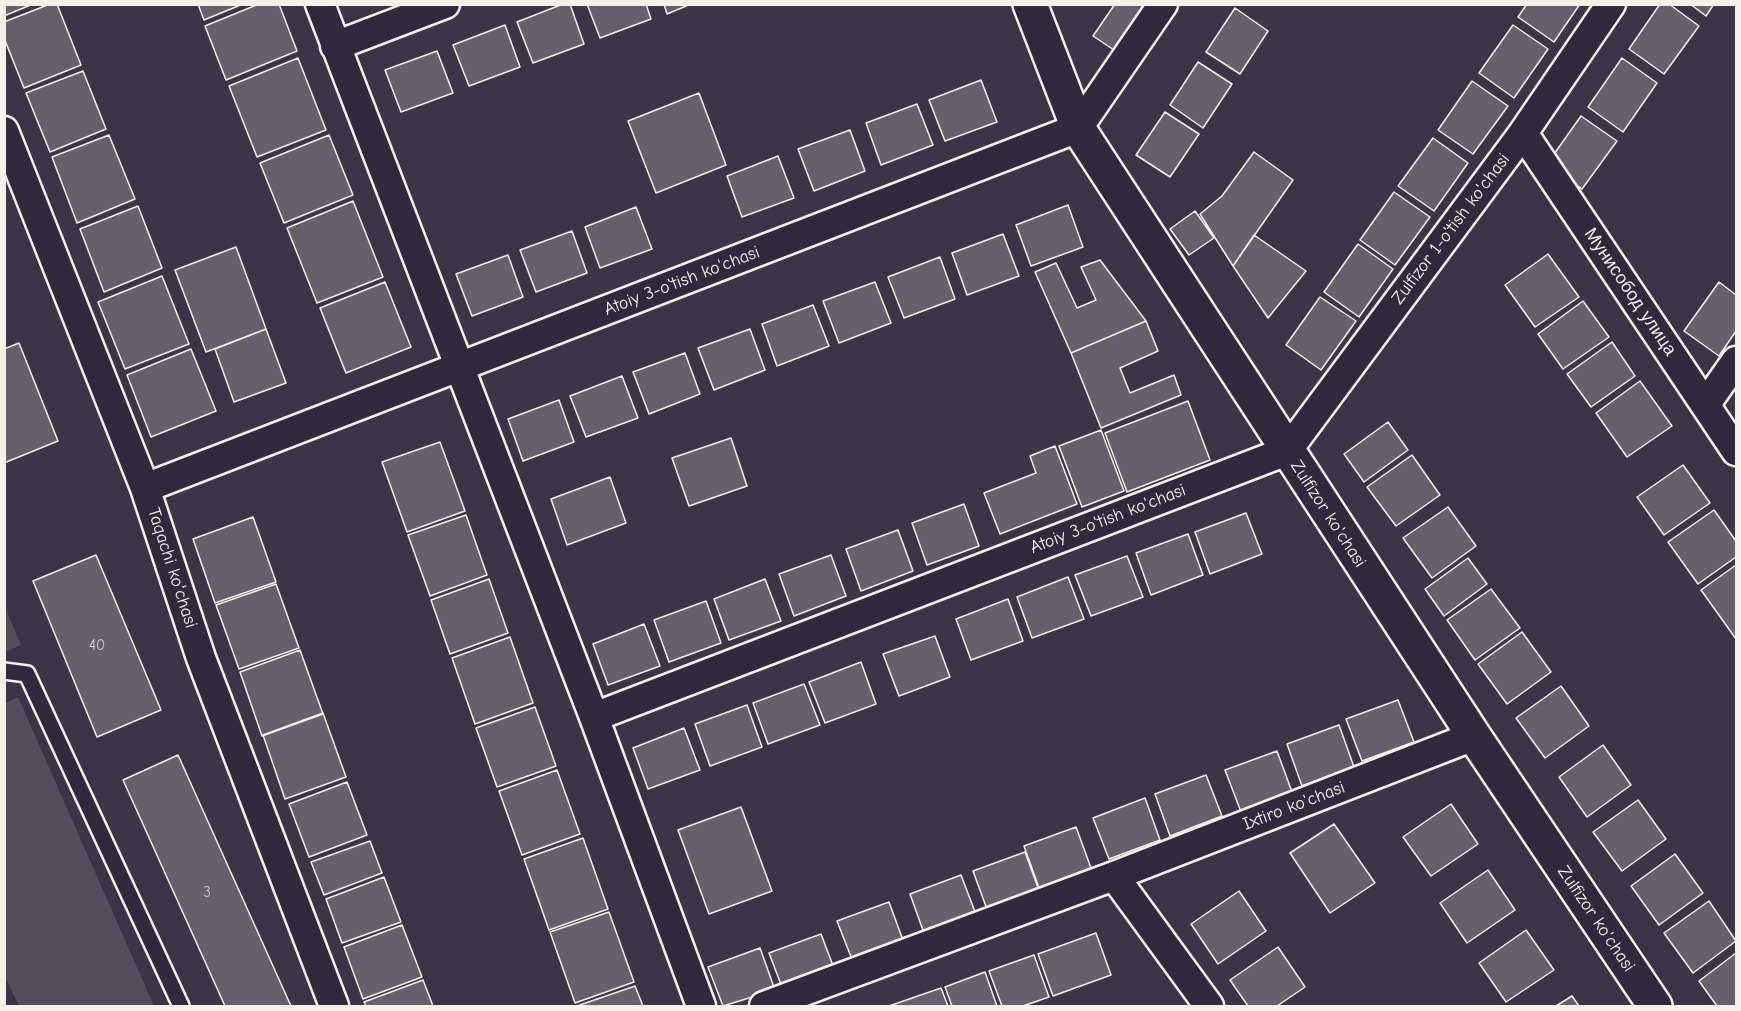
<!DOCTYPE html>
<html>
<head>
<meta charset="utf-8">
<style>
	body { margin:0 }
	#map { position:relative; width:1741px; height:1011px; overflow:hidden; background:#3b3647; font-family:"Comic Neue",sans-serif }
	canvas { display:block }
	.frame { position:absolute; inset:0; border:6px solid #f4f1e8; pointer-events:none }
</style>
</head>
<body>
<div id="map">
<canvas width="1741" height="1011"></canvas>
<div class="frame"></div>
</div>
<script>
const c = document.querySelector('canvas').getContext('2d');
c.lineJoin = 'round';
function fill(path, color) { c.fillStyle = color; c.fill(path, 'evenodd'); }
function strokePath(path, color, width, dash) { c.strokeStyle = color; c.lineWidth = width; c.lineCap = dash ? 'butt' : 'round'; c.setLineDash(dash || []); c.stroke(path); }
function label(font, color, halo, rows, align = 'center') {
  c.font = font + ' "Comic Neue",sans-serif'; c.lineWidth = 6; c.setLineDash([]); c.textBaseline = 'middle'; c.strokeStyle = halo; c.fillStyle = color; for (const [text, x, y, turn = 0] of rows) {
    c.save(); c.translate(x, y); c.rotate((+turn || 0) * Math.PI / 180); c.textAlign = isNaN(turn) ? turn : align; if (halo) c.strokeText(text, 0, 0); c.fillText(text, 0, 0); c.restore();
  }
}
const green = new Path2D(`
	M4,605L21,645L5,652H4Z
	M18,697L154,1006H19L5,977L4,704Z`);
const building = new Path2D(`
	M4,4H33L4,16Z
	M50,4H57L81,65L24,88L4,38V22Z
	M198,4H243L204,20Z
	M259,4H279L297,51L226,80L205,26Z
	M563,4H570L584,44L533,63L517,22Z
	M587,4H646L651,19L600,38Z
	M664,4H691L667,14Z
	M1115,4H1146L1114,50L1093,36Z
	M1527,4H1580L1554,42L1518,17Z
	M1660,4H1669L1699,26L1664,74L1629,49Z
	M1690,4H1714L1706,16Z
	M1235,8L1268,31L1240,74L1206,52Z
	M505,25L520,67L469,86L453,45Z
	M1513,25L1548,49L1514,98L1479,73Z
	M437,51L453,93L401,112L385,70Z
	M298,58L326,130L257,157L229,86Z
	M1622,58L1657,83L1623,132L1588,107Z
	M1198,62L1232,84L1203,128L1170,105Z
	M83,71L106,129L50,152L26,93Z
	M981,80L997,122L945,141L929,100Z
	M1472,81L1508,106L1473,154L1438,130Z
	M699,93L726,165L656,193L628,121Z
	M917,104L933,145L881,165L866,123Z
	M1165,112L1199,134L1170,177L1136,155Z
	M1581,116L1617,141L1582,189L1547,164Z
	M850,130L865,171L814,191L798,149Z
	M109,135L135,199L77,223L52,157Z
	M329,135L353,195L284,223L260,163Z
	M1433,138L1468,163L1434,211L1398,186Z
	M1254,152L1293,180L1233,266L1200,214L1222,196Z
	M778,156L794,198L742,217L727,176Z
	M1394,192L1430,217L1395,265L1360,240Z
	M353,201L383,277L317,303L287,228Z
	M1068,205L1083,247L1031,266L1016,225Z
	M138,206L162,268L104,292L80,229Z
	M636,207L652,249L600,268L585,227Z
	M1195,211L1214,238L1189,255L1170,229Z
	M572,231L587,273L536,292L520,250Z
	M1003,234L1019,276L967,295L952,253Z
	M1254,235L1306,271L1268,318L1233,266Z
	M1358,244L1393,269L1359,317L1324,292Z
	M236,247L266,329L206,352L175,270Z
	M1548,254L1579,297L1535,327L1505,285Z
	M508,255L523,297L472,316L456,274Z
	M940,257L955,299L904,318L888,277Z
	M1100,260L1146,321L1071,353L1035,272L1056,263L1077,308L1096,300L1081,267Z
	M162,276L189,344L125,369L98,302Z
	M385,282L411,347L346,373L320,308Z
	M875,282L891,323L839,343L823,301Z
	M1719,282L1736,295V331L1719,356L1684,331Z
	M1320,297L1356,321L1321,370L1286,345Z
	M1583,301L1609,337L1563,369L1538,334Z
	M813,305L829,346L777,366L762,324Z
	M1146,321L1158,351L1120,368L1130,393L1174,375L1181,395L1101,428L1071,353Z
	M266,329L286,383L234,402L215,349Z
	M750,329L765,370L714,390L698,348Z
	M1612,342L1635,376L1591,407L1567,374Z
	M19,343L58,441L4,463V349Z
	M191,349L216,411L151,437L127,375Z
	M685,353L700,394L649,414L633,372Z
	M622,376L638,418L586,437L570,396Z
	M1640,381L1672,426L1627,457L1596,413Z
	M559,400L574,442L523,461L508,419Z
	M1188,401L1210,460L1127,492L1105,433Z
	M1388,422L1408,450L1364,482L1344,454Z
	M1101,430L1124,491L1082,507L1059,446Z
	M731,438L747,486L689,506L672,458Z
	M440,442L465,511L407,532L382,462Z
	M1055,446L1077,504L1000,534L984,493L1036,473L1030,456Z
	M1412,455L1440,495L1396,526L1367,487Z
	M1683,465L1710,503L1664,535L1637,497Z
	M610,477L626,523L567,545L551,499Z
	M964,504L979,546L927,565L912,523Z
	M1448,507L1476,546L1432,578L1403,538Z
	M1714,510L1736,541V557L1698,584L1668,542Z
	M1246,513L1262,554L1210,574L1195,532Z
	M466,515L487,575L430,596L408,535Z
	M253,517L276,582L215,603L193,539Z
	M898,530L913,571L861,591L846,549Z
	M1188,534L1203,575L1151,595L1136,553Z
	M96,555L161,710L97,737L33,581Z
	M831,555L846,596L794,616L779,574Z
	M1127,556L1143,597L1091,616L1075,575Z
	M1468,558L1487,584L1444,616L1425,589Z
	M1736,565V639L1701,590Z
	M1068,577L1084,619L1032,638L1017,597Z
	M489,579L508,633L450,654L431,600Z
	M765,579L781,621L729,640L714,599Z
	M276,584L299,648L239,669L216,605Z
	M1491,589L1520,628L1475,660L1447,620Z
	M1008,599L1023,641L971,660L956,619Z
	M706,601L721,643L669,662L654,620Z
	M644,624L660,666L608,685L593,644Z
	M1522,632L1551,672L1507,704L1478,664Z
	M935,636L950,677L899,696L883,654Z
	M510,637L533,703L475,724L452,658Z
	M300,650L323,714L262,736L240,672Z
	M861,662L876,704L825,723L809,682Z
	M804,684L820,725L768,744L753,703Z
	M1561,686L1589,726L1545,758L1516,718Z
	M1398,700L1414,742L1362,761L1346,719Z
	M747,705L762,747L710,766L695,724Z
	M535,707L556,766L497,787L476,728Z
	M323,713L346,777L285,799L263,735Z
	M1339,725L1354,767L1302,786L1287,744Z
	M684,728L700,770L648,789L633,748Z
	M1603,745L1631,785L1587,817L1559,777Z
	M1277,751L1292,792L1241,812L1225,770Z
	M178,755L291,1006H225L123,780Z
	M557,770L580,834L522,855L499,791Z
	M1206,775L1222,816L1170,836L1155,794Z
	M347,782L367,835L309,857L289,804Z
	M1145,798L1160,840L1109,859L1093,818Z
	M1638,800L1666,839L1622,871L1593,832Z
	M1451,804L1478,844L1431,876L1403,837Z
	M741,807L772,891L709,914L678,830Z
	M1334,824L1375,883L1330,913L1290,853Z
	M1076,827L1091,868L1039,888L1024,846Z
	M583,838L608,909L549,930L524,859Z
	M370,841L382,873L324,895L311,862Z
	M1025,852L1040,893L988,912L973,871Z
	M1675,854L1703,893L1659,925L1631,886Z
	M1488,870L1515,910L1467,943L1440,903Z
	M961,875L977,917L925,936L910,894Z
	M384,877L401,922L342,943L326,899Z
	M1239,891L1266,931L1218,964L1191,924Z
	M1709,901L1736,941L1693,973L1664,933Z
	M889,902L904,943L853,962L837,921Z
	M609,912L634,982L575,1003L550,932Z
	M402,925L422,977L363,999L344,947Z
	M1526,930L1554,970L1506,1002L1479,963Z
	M1096,933L1111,975L1053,996L1038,954Z
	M821,934L837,976L785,995L769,953Z
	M1278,947L1305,987L1277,1006H1248L1230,980Z
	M760,948L775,990L723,1006L708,967Z
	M1736,953V1006H1717L1699,981Z
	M1034,955L1049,997L1023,1006H1002L989,971Z
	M985,972L997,1006H952L945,987Z
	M423,980L433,1006H366L364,1002Z
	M635,986L643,1006H577Z
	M941,988L948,1006H889Z
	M1572,996L1579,1006H1556Z`);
const service = new Path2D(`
	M4,671L27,674L181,1006`);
const minor = new Path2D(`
	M320,4L594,717L701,1006
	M335,46L445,4
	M4,131L145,488L201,658L334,1006
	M1523,133L1736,451
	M1706,404L1736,361
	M145,488L1078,128L1163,4
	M594,717L1287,451L1523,133L1611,4
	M1114,876L1209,1006
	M764,1006L1114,876L1474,736`);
const tertiary = new Path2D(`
	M1030,4L1078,128L1474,736L1655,1006`);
const numberNames = [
	["40",97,646],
	["3",207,893]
];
const streetNames = [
	["Zulfizor 1-o'tish ko'chasi",1451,229,-53],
	["Atoiy 3-o'tish ko'chasi",682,281,-21],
	["Мунисобод улица",1630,292,56],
	["Zulfizor ko'chasi",1328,514,57],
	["Atoiy 3-o'tish ko'chasi",1108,519,-21],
	["Taqachi koʻchasi",172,568,72],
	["Ixtiro ko'chasi",1294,806,-21],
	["Zulfizor ko'chasi",1596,919,56]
];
fill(green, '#534e5c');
fill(building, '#65616c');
strokePath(building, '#f4f1e8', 1.5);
strokePath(service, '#f4f1e8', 20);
strokePath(minor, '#f4f1e8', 33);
strokePath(tertiary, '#f4f1e8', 38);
strokePath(service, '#2f2a3d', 15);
strokePath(minor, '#2f2a3d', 28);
strokePath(tertiary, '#2f2a3d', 33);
label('15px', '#d0cdc9', null, numberNames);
label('18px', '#f4f1e8', '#2f2a3d', streetNames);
</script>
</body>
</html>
